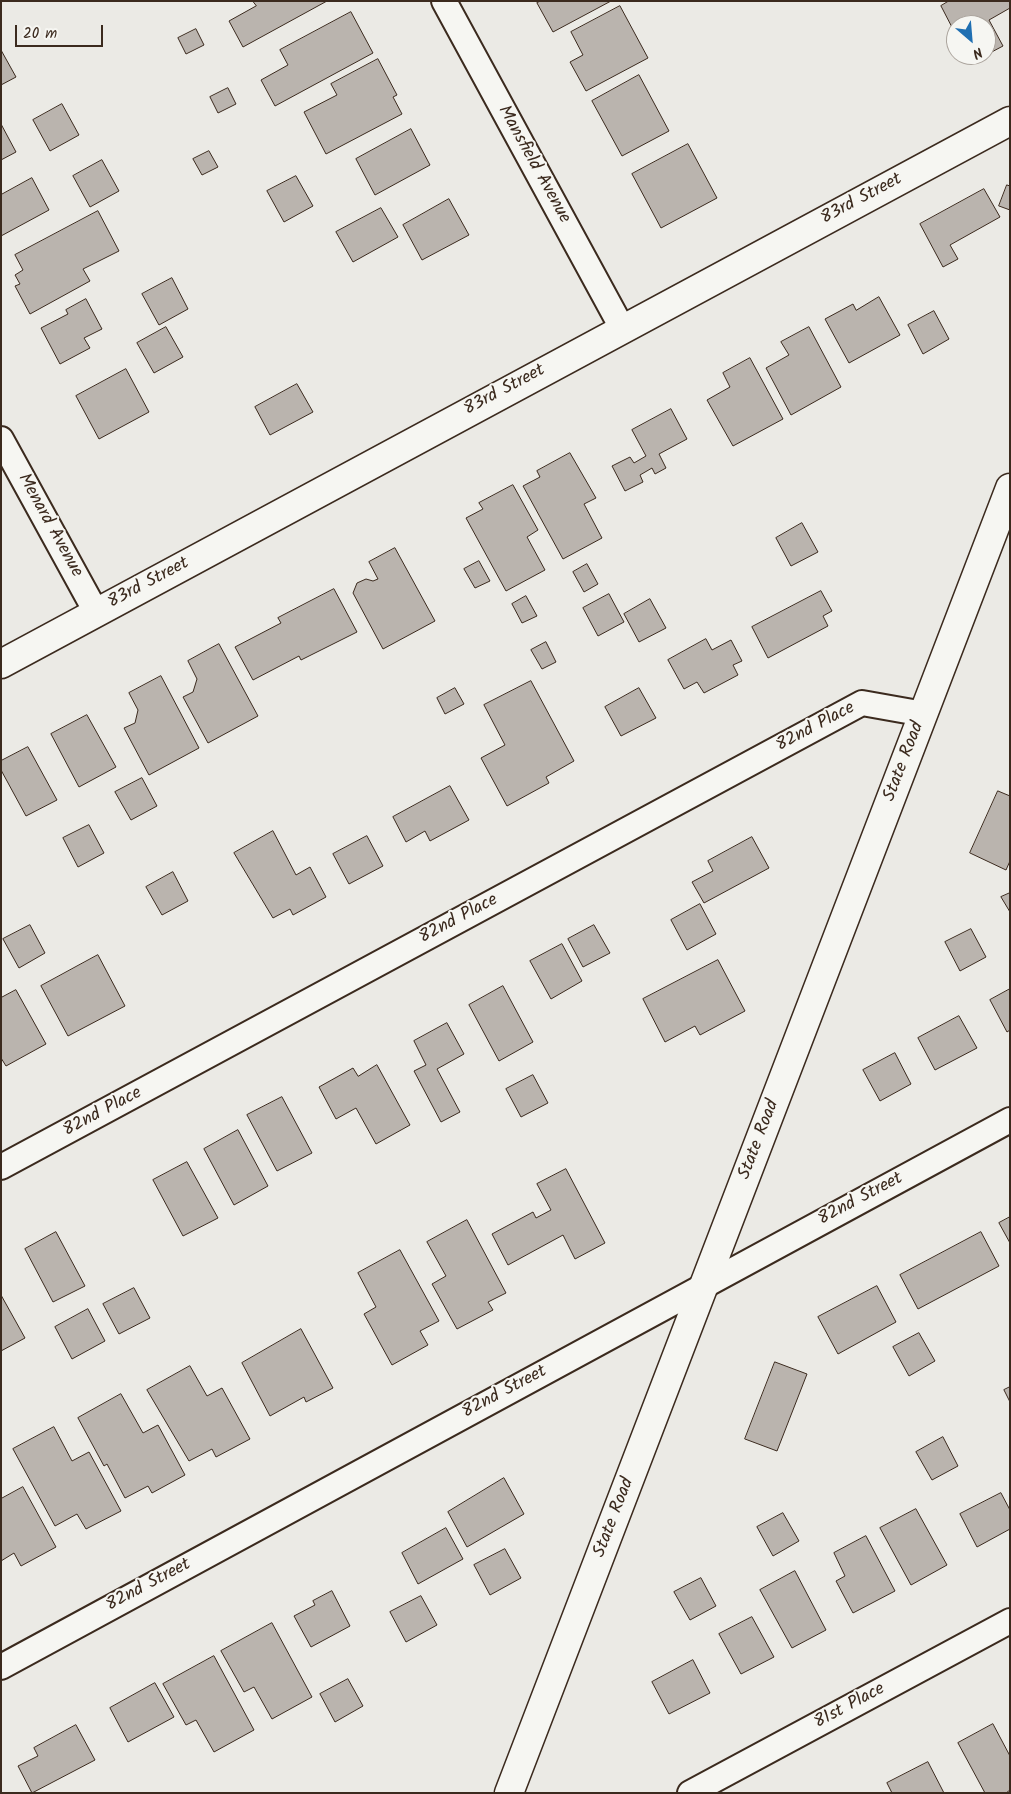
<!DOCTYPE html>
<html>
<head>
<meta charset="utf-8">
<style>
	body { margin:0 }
	#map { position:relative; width:1011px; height:1794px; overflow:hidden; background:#ebeae5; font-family:Kalam,sans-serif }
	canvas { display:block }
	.frame { position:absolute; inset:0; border:2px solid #3b2a1e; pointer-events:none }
	.north { position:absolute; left:946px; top:15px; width:50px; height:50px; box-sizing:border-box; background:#f6f6f2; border:1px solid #aba49d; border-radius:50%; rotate:153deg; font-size:14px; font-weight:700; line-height:20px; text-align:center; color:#3b2a1e }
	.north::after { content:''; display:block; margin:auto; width:18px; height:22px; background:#1f6fb2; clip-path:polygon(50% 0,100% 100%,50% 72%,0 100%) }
	.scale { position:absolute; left:15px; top:25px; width:88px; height:22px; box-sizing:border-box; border:2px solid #3b2a1e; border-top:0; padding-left:6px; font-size:15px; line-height:18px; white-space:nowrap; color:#3b2a1e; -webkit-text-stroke:4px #f6f6f2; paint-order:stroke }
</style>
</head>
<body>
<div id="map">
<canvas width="1011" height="1794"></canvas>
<div class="frame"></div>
<div class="north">N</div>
<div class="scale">20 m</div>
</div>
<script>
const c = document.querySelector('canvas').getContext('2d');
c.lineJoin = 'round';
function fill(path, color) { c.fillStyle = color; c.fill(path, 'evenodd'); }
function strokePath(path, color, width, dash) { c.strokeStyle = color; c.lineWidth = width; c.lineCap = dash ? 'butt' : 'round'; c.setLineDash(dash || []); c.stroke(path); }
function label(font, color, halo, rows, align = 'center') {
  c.font = font + ' Kalam,sans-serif'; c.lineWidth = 4; c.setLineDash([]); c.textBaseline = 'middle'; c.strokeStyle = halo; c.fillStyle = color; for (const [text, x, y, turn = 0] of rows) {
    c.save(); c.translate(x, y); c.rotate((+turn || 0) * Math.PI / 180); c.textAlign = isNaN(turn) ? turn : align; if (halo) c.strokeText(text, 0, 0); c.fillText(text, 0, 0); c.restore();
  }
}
const building = new Path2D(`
	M253,1H327L243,47L229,21L256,6Z
	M541,1H611L553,32L537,3Z
	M949,1H1010V8L989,20L1003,46L986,55V25H956V35L941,6Z
	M620,6L648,58L586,91L570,62L583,55L571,32Z
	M351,12L373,53L275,106L261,80L288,65L280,50Z
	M196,29L204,45L186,54L178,38Z
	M1,50L16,77L1,85Z
	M967,55H986L971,63Z
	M378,59L397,95L393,97L402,114L326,154L304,112L337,95L331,84Z
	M639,75L669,131L622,156L592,101Z
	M228,88L236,104L218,113L210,97Z
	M62,104L79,135L50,151L33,120Z
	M1,124L16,152L1,160Z
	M411,129L430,165L375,195L356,159Z
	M688,144L717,198L661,228L632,174Z
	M209,151L218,167L202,175L193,159Z
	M102,160L119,191L90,207L73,176Z
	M296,176L313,206L284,222L267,191Z
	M32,178L49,210L1,236V195Z
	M1007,185L1010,186V210L999,206Z
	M984,189L1000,217L950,245L958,259L943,267L920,224Z
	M449,199L469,235L422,260L403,225Z
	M381,208L398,237L353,262L336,232Z
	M98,211L119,251L83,269L90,281L30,314L15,286L20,284L15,275L23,270L15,255Z
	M172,278L188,309L159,325L142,294Z
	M879,297L900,335L849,363L825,319L853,304L856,310Z
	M86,299L102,329L84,338L90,348L60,364L41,328L68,314L66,310Z
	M934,311L949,339L923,354L908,325Z
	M166,327L183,357L154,373L137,343Z
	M809,327L841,387L791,415L766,368L789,355L781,342Z
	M750,358L783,419L733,446L707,400L730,387L723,373Z
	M126,369L149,412L99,439L76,396Z
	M297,384L313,412L270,435L255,407Z
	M671,409L687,439L659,454L666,468L655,474L652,468L640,475L643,482L625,491L612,466L630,457L634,463L646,456L632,430Z
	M570,453L596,498L584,504L602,538L563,559L523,486L540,477L537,471Z
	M513,485L538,530L527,537L545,570L506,591L466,518L483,509L479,503Z
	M802,523L818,552L791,566L776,538Z
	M395,548L435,621L383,649L353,593L357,583L366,579L373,581L378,579L369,562Z
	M479,561L490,581L475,588L464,569Z
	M587,564L598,584L584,592L573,572Z
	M334,589L357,632L301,660L299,656L253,680L235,647L281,623L278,618Z
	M821,591L832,611L823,616L828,626L768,658L752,627Z
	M609,594L624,622L598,636L583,608Z
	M526,596L537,616L522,623L512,604Z
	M650,599L666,628L639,642L624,614Z
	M706,639L712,650L731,640L742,661L733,665L738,675L704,693L697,682L684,689L668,660Z
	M546,642L556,662L542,669L531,650Z
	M219,644L258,716L208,743L183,697L193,692L197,679L188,661Z
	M161,676L199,748L149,775L124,728L135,723L138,710L129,693Z
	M531,681L574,761L546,777L549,783L507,806L481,758L505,745L484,705Z
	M455,688L464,704L445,714L437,698Z
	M639,688L656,718L621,736L605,707Z
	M87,715L116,767L79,787L51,734Z
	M28,747L57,800L26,816L1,770V761Z
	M142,778L157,806L131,820L115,792Z
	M450,786L469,820L430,841L425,831L406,842L393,817Z
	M998,791L1010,796V861L1006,870L970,853Z
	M89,825L104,853L78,867L63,838Z
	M273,831L296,875L310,867L326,897L293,915L290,909L273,918L234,853Z
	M367,836L383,866L349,884L333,854Z
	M752,837L769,868L704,903L692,882L713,871L708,861Z
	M173,872L188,901L162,915L146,887Z
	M1010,893V912L1001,897Z
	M700,904L716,934L687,950L671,920Z
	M30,925L45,953L19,968L3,939Z
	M594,925L610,953L583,967L568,939Z
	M971,929L986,957L960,971L945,942Z
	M562,944L582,981L551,999L530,961Z
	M98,955L125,1006L68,1036L41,986Z
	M718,960L745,1011L700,1035L695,1026L665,1042L643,999Z
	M503,986L533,1042L499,1061L469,1005Z
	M1010,989V1030L1007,1032L990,1000Z
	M16,990L46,1044L6,1066L1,1058V998Z
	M959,1016L977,1048L935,1070L918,1038Z
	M447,1023L464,1054L437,1069L460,1112L441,1122L414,1071L426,1065L414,1041Z
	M895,1053L911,1084L880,1101L863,1070Z
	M377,1065L410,1125L376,1144L356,1108L336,1119L319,1087L353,1068L358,1076Z
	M533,1075L548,1103L521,1117L506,1089Z
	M282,1097L312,1153L277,1171L247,1115Z
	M238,1130L268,1186L234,1205L204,1149Z
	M187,1162L218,1218L183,1236L153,1180Z
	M566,1169L605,1243L575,1259L563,1235L508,1265L492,1234L533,1212L536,1218L551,1210L537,1184Z
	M1010,1217V1243L999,1223Z
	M467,1220L506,1293L488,1302L493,1310L457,1329L432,1284L446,1276L427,1242Z
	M56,1232L85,1286L53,1302L25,1249Z
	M981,1232L999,1266L918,1309L900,1275Z
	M400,1250L439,1321L420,1331L428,1345L392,1365L364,1314L376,1307L358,1273Z
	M877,1286L896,1322L838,1354L818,1317Z
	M134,1288L150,1318L119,1334L103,1304Z
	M1,1295L25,1338L1,1351Z
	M88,1309L105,1341L72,1359L55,1327Z
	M301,1329L333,1388L306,1402L304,1397L270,1416L242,1363Z
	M919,1333L935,1361L909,1376L893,1347Z
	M775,1362L807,1374L777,1451L745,1439Z
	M190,1366L207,1396L222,1388L250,1439L216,1457L212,1449L189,1461L147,1390Z
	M1010,1387V1402L1004,1390Z
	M121,1394L143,1433L158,1425L185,1475L152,1493L148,1486L125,1498L107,1464L104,1466L78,1418Z
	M54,1427L72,1461L89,1452L121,1511L86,1529L77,1514L55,1526L13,1449Z
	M943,1437L958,1466L932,1480L916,1452Z
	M504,1478L524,1514L467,1547L448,1512Z
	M23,1487L56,1547L21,1566L14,1553L1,1561V1499Z
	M1001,1493L1010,1510V1529L977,1547L960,1514Z
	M916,1509L947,1565L911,1585L880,1528Z
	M783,1513L799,1541L773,1556L757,1527Z
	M446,1528L463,1559L418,1584L402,1553Z
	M866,1536L895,1591L853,1613L836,1581L845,1576L834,1553Z
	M505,1549L521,1578L490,1595L474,1565Z
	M795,1571L826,1630L792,1648L760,1590Z
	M701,1578L716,1606L690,1620L674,1592Z
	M332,1591L350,1626L311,1647L294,1616L315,1605L313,1601Z
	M421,1596L437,1625L406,1642L390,1612Z
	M752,1617L774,1657L741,1674L719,1634Z
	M272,1623L312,1697L272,1719L254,1687L244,1692L221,1651Z
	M214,1656L254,1730L214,1752L196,1720L186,1725L163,1684Z
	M693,1660L710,1693L669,1714L652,1682Z
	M348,1679L363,1706L335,1722L320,1694Z
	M155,1683L174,1717L128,1742L110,1708Z
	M993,1724L1010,1756V1790L1006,1793H985L958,1743Z
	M76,1725L95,1760L32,1793L18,1766L38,1756L34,1748Z
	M928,1762L944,1793H892L887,1783Z`);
const minor = new Path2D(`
	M444,1L622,328
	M1,439L96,612
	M1,1167L862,703L924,714
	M1,1667L1010,1120
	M690,1793L1010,1621`);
const tertiary = new Path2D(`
	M1,664L1010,121
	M509,1793L1010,488`);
const streetNames = [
	["Mansfield Avenue",533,165,61],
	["83rd Street",862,200,-28],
	["83rd Street",505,391,-28],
	["Menard Avenue",49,526,61],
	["83rd Street",149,584,-28],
	["82nd Place",816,728,-28],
	["State Road",905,762,-69],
	["82nd Place",459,920,-28],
	["82nd Place",103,1113,-28],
	["State Road",760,1140,-69],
	["82nd Street",861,1200,-28],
	["82nd Street",505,1393,-28],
	["State Road",615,1518,-69],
	["82nd Street",149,1586,-28],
	["81st Place",850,1707,-28]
];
fill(building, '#bab4ae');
strokePath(building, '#3b2a1e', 1);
strokePath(minor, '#3b2a1e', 28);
strokePath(tertiary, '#3b2a1e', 31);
strokePath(minor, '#f6f6f2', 24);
strokePath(tertiary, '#f6f6f2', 28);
label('18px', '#3b2a1e', '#f6f6f2', streetNames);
</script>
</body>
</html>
